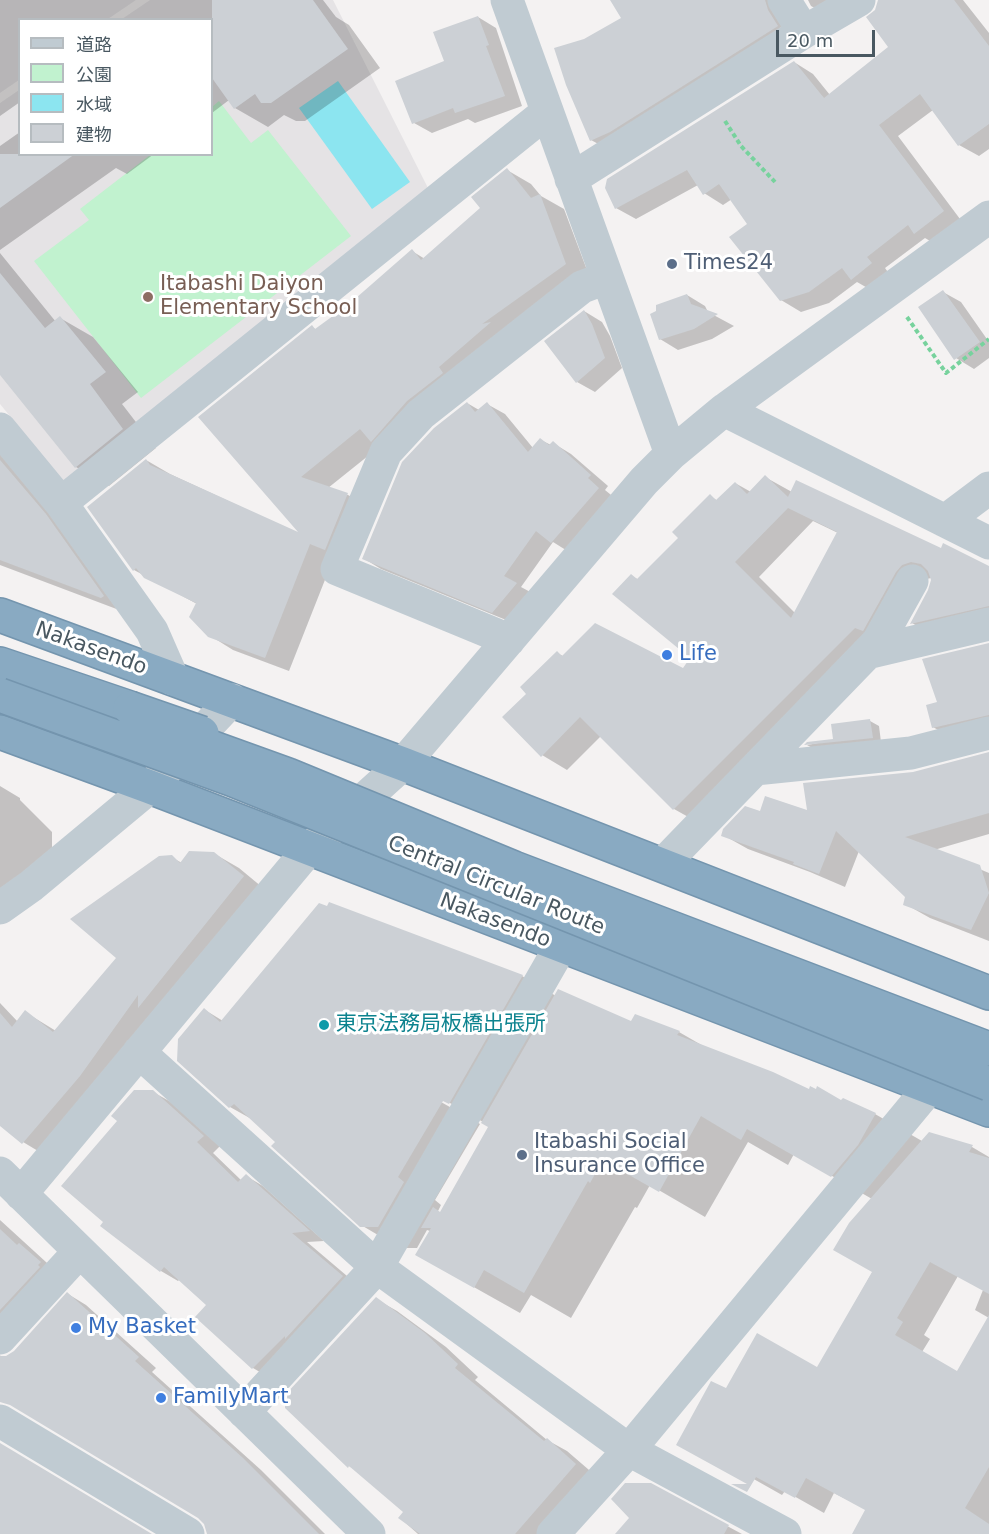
<!DOCTYPE html>
<html>
<head>
<meta charset="utf-8">
<style>
	body { margin:0 }
	#map { position:relative; width:989px; height:1534px; overflow:hidden; background:#f4f2f2; font-family:"DejaVu Sans","Noto Sans JP",sans-serif }
	canvas { display:block }
	.legend { position:absolute; left:18px; top:18px; width:195px; height:138px; box-sizing:border-box; background:#fff; border:2px solid #b6bcc0; margin:0; padding:8px 10px; list-style:none; font-size:18px; color:#495861 }
	.legend li { display:flex; align-items:center; gap:12px; height:30px }
	.legend b { width:30px; border:2px solid #b6bcc0 }
	.scale { position:absolute; left:776px; top:30px; width:99px; height:27px; box-sizing:border-box; border:3px solid #495861; border-top:0; padding-left:8px; font-size:18px; line-height:21px; white-space:nowrap; color:#495861; -webkit-text-stroke:4px #fff; paint-order:stroke }
</style>
</head>
<body>
<div id="map">
<canvas width="989" height="1534"></canvas>
<ul class="legend">
<li><b style="height:8px;background:#c0cbd2"></b>道路</li>
<li><b style="height:16px;background:#c1f2cf"></b>公園</li>
<li><b style="height:16px;background:#8ce5f0"></b>水域</li>
<li><b style="height:16px;background:#ccd0d5"></b>建物</li>
</ul>
<div class="scale">20 m</div>
</div>
<script>
const c = document.querySelector('canvas').getContext('2d');
c.lineJoin = 'round';
function fill(path, color) { c.fillStyle = color; c.fill(path, 'evenodd'); }
function strokePath(path, color, width, dash) { c.strokeStyle = color; c.lineWidth = width; c.lineCap = dash ? 'butt' : 'round'; c.setLineDash(dash || []); c.stroke(path); }
function label(font, color, halo, rows, align = 'center') {
  c.font = font + ' "DejaVu Sans","Noto Sans JP",sans-serif'; c.lineWidth = 6; c.setLineDash([]); c.textBaseline = 'middle'; c.strokeStyle = halo; c.fillStyle = color; for (const [text, x, y, turn = 0] of rows) {
    c.save(); c.translate(x, y); c.rotate((+turn || 0) * Math.PI / 180); c.textAlign = isNaN(turn) ? turn : align; if (halo) c.strokeText(text, 0, 0); c.fillText(text, 0, 0); c.restore();
  }
}
const education = new Path2D(`
	M0,0H136L108,19L20,20L19,80L0,93Z
	M150,0H333L429,190L64,482L0,404V103L19,90L20,154H212V20L122,19Z`);
const green = new Path2D(`
	M219,101L251,143L268,130L351,236L141,398L34,261L89,220L80,209L150,155L212,154V107Z`);
const water = new Path2D(`
	M338,81L410,182L372,209L299,108Z`);
const shadow = new Path2D(`
	M0,0H323L336,17L349,25L380,68L305,121H296L284,115L268,127L235,108L229,100L212,113V20H20V102L0,116Z
	M611,0H789L787,23L611,151L591,140L585,41L623,19Z
	M808,0H860L831,17L811,6Z
	M879,0H963L989,33V149L979,156L959,145L933,110L898,136L963,223L935,244L925,238L885,268L890,275L871,290L857,282L829,303L801,312L781,300L749,224L732,199L723,205L704,193L698,185L636,219L616,208L794,62L813,74L830,95L891,48L877,10Z
	M478,17L496,28L522,106L475,123L468,119L432,133L414,123L446,62Z
	M20,132V154H154L127,174L116,168L0,250V146Z
	M507,170L531,184L541,196L564,209L590,278L328,488L348,495L372,508L334,557L289,671L233,650L209,635L197,604L134,570L146,460L170,474L304,536L200,417L312,327L317,330L348,306L412,251L425,259L482,208Z
	M0,253L56,322L60,318L93,337L138,392L122,404L156,448L109,486L76,467L0,373Z
	M943,292L961,302L989,342V358L974,369L956,358Z
	M687,295L705,306L708,312L734,326L712,339L678,350L660,339Z
	M584,311L602,322L610,336L622,368L595,392L577,382Z
	M467,403L479,410L487,404L505,414L533,448L541,440L551,445L553,443L571,454L608,486L605,490L616,499L569,552L553,542L521,587L534,594L511,622L381,569L363,558Z
	M0,441L135,616L0,565Z
	M765,477L792,492L989,567V625L936,637L912,623L930,591L932,581L931,578L927,579L699,823L674,809L601,736L567,770L542,755L528,694L557,653L563,656L683,670L692,658L632,576L639,580L680,538L710,496L718,501L735,483L751,492ZM813,521L838,533L795,613L759,577Z
	M989,645V734L958,742L933,727L939,703Z
	M870,721L879,726L881,742L814,749L807,745L834,740Z
	M989,754V834L934,850L989,873V941L930,918L905,904L907,897L859,851L845,887L810,872L748,849L723,835L761,813L808,812L916,773Z
	M0,786L20,798V800L52,832V853L0,904Z
	M213,853L239,868L268,892L48,1157L23,1142L0,1124V1003L18,1022L25,1012L56,1031L118,958L171,857L182,863Z
	M522,976L556,996L631,1023L679,1032L705,1047L809,1091L875,1114L922,1141L929,1133L972,1147L989,1157V1534H854L867,1510L834,1493L824,1513L785,1491L782,1495L681,1438L726,1390L817,1369L873,1271L872,1199L794,1154L788,1165L748,1142L705,1217L650,1185L637,1208L635,1207L571,1318L531,1295L520,1313L463,1281L430,1231L427,1230L417,1248H400L361,1225L255,1121L230,1107L179,1061L205,1010L223,1021ZM443,1099L490,1126L441,1213L438,1211L441,1205L435,1200L480,1124L441,1102ZM958,1276L983,1290L975,1310L989,1318L957,1373L922,1352L930,1339L924,1335Z
	M153,1092L171,1102L220,1146L213,1153L242,1181L246,1176L263,1186L324,1241L307,1242L360,1287L270,1378L253,1368L197,1317L209,1305L180,1279L178,1281L161,1271L102,1226Z
	M0,1220L58,1273L0,1343Z
	M68,1294L86,1305L156,1368L152,1372L261,1470L325,1534H225L0,1380V1355L1,1357H7L14,1352Z
	M376,1299L397,1311L446,1347L478,1377L475,1380L547,1440L567,1451L596,1476L547,1534H418L400,1518L406,1511L358,1472L349,1466L286,1408Z
	M651,1485L742,1534H617L631,1518Z`);
const building = new Path2D(`
	M212,0H313L348,49L271,103H261L255,94L234,109L212,78Z
	M610,0H765L768,10L778,26L610,132L590,141L566,85L554,48L584,39L621,18Z
	M878,0H954L989,46V124L958,146L920,94L879,125L944,211L914,234L908,225L867,257L872,263L851,280L842,268L809,292L780,301L729,237L747,224L719,184L703,195L687,170L615,209L605,188L607,179L794,61L824,98L888,47L866,17L875,10Z
	M478,16L489,45L486,46L505,96L455,113L453,108L412,124L395,81L444,61L433,32Z
	M0,154H75L0,208Z
	M507,168L531,198L540,194L566,264L482,324L491,322L439,367L443,373L407,401L371,442L360,429L301,477L348,493L325,550L310,544L265,658L208,637L189,617L196,603L144,578L136,568L133,571L87,507L146,459L150,465L298,532L198,417L312,325L315,329L348,305L412,249L421,260L480,208L471,197Z
	M0,273L45,328L60,316L106,372L90,384L123,429L75,468L0,375Z
	M943,290L980,342L954,360L918,307Z
	M687,294L691,304L718,314L694,329L659,340L650,314L656,311V305Z
	M584,310L592,324L605,358L576,383L544,341Z
	M467,402L475,412L487,402L528,452L540,438L549,445L553,441L591,475L588,478L599,488L551,543L536,531L504,576L517,583L492,613L362,559L402,462L434,428Z
	M0,460L46,514L104,596L101,598L0,560Z
	M765,475L788,497L796,480L941,548L943,543L989,566V606L910,624L928,590L931,580L928,571L921,564L911,562L902,565L896,572L863,631L855,628L673,810L580,717L541,757L502,717L526,694L520,687L557,651L562,656L595,623L683,668L690,658L612,594L631,574L637,579L678,538L672,532L710,494L716,500L735,482L747,494ZM788,508L837,532L791,618L735,562Z
	M989,643V715L932,728L926,705L937,702L922,659Z
	M870,719L873,738L804,745L807,742L833,739L831,724Z
	M989,752V813L905,837L980,865L989,893L971,930L903,905L905,897L836,831L819,874L793,864L794,862L721,836L723,829L745,806L760,811L765,796L807,810L803,783L913,772Z
	M189,851L214,852L244,876L138,1008V995L80,1076L22,1144L0,1126V1013L12,1027L25,1010L53,1032L116,958L70,919L159,856L172,855L180,863Z
	M329,902L523,975L449,1104L443,1101L398,1177L404,1182L378,1227H360L271,1146L275,1142L234,1104L229,1108L177,1061L178,1039L204,1008L220,1022L319,903L327,906Z
	M558,989L631,1021L635,1014L680,1031L677,1035L773,1072L809,1089L810,1086L816,1089L817,1086L841,1100L843,1098L876,1113L858,1145L831,1177L747,1129L741,1140L701,1116L659,1192L603,1160L590,1183L588,1181L524,1293L484,1270L474,1288L415,1255L431,1228H421L433,1207L440,1212L488,1127L481,1123Z
	M134,1090H153L204,1136L197,1142L238,1182L246,1174L310,1231L292,1233L343,1276L285,1339V1336L252,1369L195,1317L206,1305L164,1267L160,1272L100,1226L103,1222L61,1186L117,1121L111,1116Z
	M929,1132L973,1145L969,1152L989,1158V1294L930,1262L897,1318L903,1322L895,1335L957,1371L989,1315V1467L965,1508L989,1524V1534H852L865,1510L806,1478L795,1498L756,1477L747,1492L731,1484H747L676,1445L711,1381L726,1388L757,1333L817,1367L872,1272L833,1250L849,1223Z
	M0,1229L17,1245L19,1243L41,1262L38,1265L40,1267L0,1310Z
	M67,1292L139,1357L135,1361L243,1458L319,1534H207L204,1524L198,1518L10,1405L0,1402V1356H6L14,1351Z
	M376,1297L425,1333L458,1364L455,1368L544,1441L547,1438L576,1464L515,1534H420L398,1518L403,1512L349,1466L348,1468L285,1408V1395Z
	M0,1443L152,1534H0Z
	M625,1483H651L729,1525L724,1534H615L629,1518L611,1499Z`);
const path = new Path2D(`
	M725,121L741,146L775,182
	M907,317L946,373L989,339`);
const minor = new Path2D(`
	M507,0L671,454
	M784,0L804,32
	M571,179L804,32L859,0
	M724,410L989,543
	M0,429L61,503L152,631L173,679
	M61,503L547,112
	M945,521L989,488
	M509,640L337,569L386,452L421,414L582,287L606,278
	M867,653L989,624
	M755,769L911,753L989,733
	M663,864L878,642L912,581
	M0,908L31,886L150,787L232,700
	M139,1052L377,1267L629,1450L785,1534
	M0,1173L369,1534
	M21,1194L309,849L403,764L644,481L671,454L724,410L989,217
	M0,1338L79,1252
	M244,1412L377,1267L561,946
	M0,1421L188,1534
	M553,1534L629,1450L930,1087`);
const highway = new Path2D(`
	M0,615L403,764L989,993
	M0,664L130,708
	M0,732L150,787L989,1110`);
const highwayBridge = new Path2D(`
	M0,695L231,779L989,1084
	M130,708L202,733
	M177,735L288,775L514,868L989,1049`);
const markers = [
	[672,264,6,"#5c6f8a"],
	[148,297,6,"#8d6e63"],
	[667,655,6,"#3f7fe0"],
	[324,1025,6,"#0f9aa8"],
	[522,1155,6,"#5c6f8a"],
	[76,1328,6,"#3f7fe0"],
	[161,1398,6,"#3f7fe0"]
];
const serviceNames = [
	["Times24",684,264],
	["Itabashi Social",534,1143],
	["Insurance Office",534,1167]
];
const educationNames = [
	["Itabashi Daiyon",160,285],
	["Elementary School",160,309]
];
const streetNames = [
	["Nakasendo",91,649,20],
	["Central Circular Route",496,886,22],
	["Nakasendo",495,921,21]
];
const shopNames = [
	["Life",679,655],
	["My Basket",88,1328],
	["FamilyMart",173,1398]
];
const cultureNames = [
	["東京法務局板橋出張所",336,1025]
];
fill(education, '#e5e3e5');
fill(green, '#c1f2cf');
fill(water, '#8ce5f0');
fill(shadow, '#0003');
fill(building, '#ccd0d5');
strokePath(highway, '#7495ae', 36);
strokePath(path, '#77d29d', 4, [4.5, 3]);
strokePath(minor, '#c0cbd2', 33);
strokePath(highway, '#89aac2', 33);
strokePath(highwayBridge, '#7495ae', 36, []);
strokePath(highwayBridge, '#89aac2', 33);
for (const [x, y, r, color] of markers) { const dot = new Path2D(); dot.arc(x, y, r, 0, 2 * Math.PI); c.fillStyle = color; c.fill(dot); strokePath(dot, '#fff', 2); }
label('21px', '#4e5e75', '#fff', serviceNames, 'left');
label('21px', '#785e54', '#fff', educationNames, 'left');
label('21px', '#495861', '#fff', streetNames);
label('21px', '#366cbe', '#fff', shopNames, 'left');
label('21px', '#0d838f', '#fff', cultureNames, 'left');
</script>
</body>
</html>
